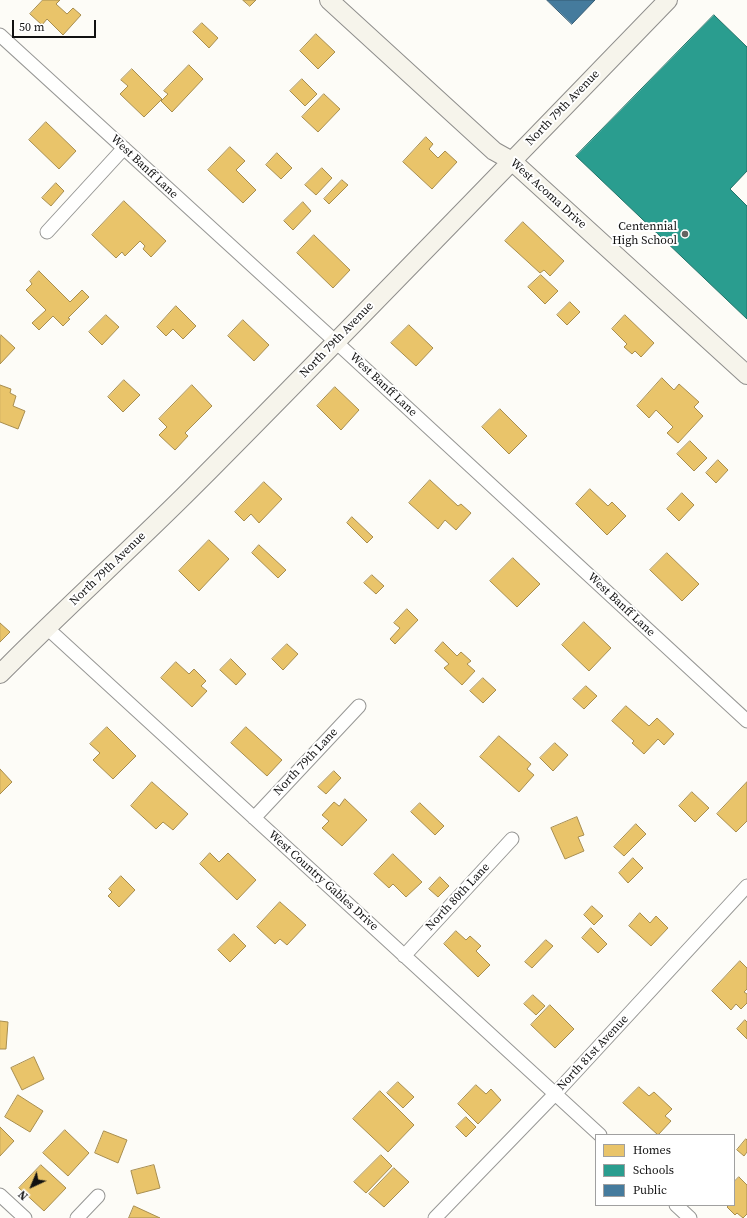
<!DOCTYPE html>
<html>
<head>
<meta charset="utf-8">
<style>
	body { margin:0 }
	#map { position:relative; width:747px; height:1218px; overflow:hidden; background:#fdfcf7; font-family:"Source Serif 4",serif }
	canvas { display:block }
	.legend { position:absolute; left:595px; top:1134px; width:140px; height:72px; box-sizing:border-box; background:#fff; border:1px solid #a0a0a0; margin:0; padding:5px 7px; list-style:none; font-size:12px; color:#111 }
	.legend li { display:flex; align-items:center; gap:8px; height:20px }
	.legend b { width:20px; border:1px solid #a0a0a0 }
	.north { position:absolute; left:12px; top:1166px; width:40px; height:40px; -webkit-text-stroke:3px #fff; paint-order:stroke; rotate:224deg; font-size:11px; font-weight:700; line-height:16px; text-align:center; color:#111 }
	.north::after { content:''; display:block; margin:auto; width:14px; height:18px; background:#111; clip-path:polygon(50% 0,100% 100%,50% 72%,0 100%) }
	.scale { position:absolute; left:12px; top:20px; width:84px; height:18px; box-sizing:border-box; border:2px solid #111; border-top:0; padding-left:5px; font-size:12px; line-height:14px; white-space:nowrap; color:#111; -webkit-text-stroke:3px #fff; paint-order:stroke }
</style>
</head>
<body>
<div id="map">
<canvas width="747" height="1218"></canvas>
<ul class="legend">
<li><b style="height:11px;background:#e9c46a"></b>Homes</li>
<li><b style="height:11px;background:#2a9d8f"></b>Schools</li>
<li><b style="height:11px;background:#457b9d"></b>Public</li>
</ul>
<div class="north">N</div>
<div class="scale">50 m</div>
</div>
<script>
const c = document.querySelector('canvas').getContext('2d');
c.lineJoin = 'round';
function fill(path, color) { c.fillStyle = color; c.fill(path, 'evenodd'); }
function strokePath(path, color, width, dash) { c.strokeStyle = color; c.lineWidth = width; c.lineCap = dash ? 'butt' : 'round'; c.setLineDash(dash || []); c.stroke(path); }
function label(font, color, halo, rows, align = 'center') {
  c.font = font + ' "Source Serif 4",serif'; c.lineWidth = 4; c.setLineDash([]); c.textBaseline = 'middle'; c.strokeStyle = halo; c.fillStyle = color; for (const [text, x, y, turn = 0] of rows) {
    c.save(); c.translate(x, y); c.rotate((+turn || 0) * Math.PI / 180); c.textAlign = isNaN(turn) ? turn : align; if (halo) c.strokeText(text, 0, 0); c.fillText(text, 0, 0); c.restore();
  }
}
const homes = new Path2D(`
	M43,0H60L56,4L67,14L73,8L81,15L63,35L47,19L42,25L30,14Z
	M243,0H256L250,6Z
	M202,23L218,38L209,48L193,32Z
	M316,34L335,52L318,69L300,51Z
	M189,65L203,79L172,112L161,101L168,94L164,91Z
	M132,69L162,99L144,117L120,94L128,86L121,80Z
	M302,79L317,94L305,106L290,91Z
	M324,94L340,109L318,132L302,117Z
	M46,122L76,151L59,169L29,140Z
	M426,137L433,144L429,149L438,158L445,151L457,162L432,189L403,162Z
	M230,147L245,161L236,170L256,190L243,203L208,170Z
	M277,153L292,168L281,179L266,165Z
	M322,168L332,178L316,195L305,185Z
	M342,180L348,185L329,204L324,199Z
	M56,183L64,191L51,206L42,198Z
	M124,201L166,241L151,257L143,249L145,246L140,241L125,256L122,252L116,258L92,235Z
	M303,202L311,211L293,230L284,221Z
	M523,222L564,261L550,276L544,270L540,273L505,241Z
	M314,235L350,270L333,288L297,253Z
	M39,271L70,302L82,290L89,297L68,318L70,319L63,326L53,316L39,330L32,323L46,310L26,290L32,284L30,281Z
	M541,275L558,291L545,304L528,287Z
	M570,302L580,312L567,325L557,315Z
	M176,306L196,326L183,339L173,329L166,336L157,327Z
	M106,315L119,327L102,345L89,332Z
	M625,315L654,343L641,357L635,351L632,354L624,347L627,344L612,329Z
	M243,320L269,345L254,361L228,336Z
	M409,325L433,348L416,366L391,343Z
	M1,335L15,348L0,364V336Z
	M662,378L674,390L679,384L699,402L694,407L703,416L678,443L667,433L673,427L656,410L649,418L637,406Z
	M124,380L140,395L123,412L108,397Z
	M0,385L11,389L10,393L16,396L13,406L25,411L18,429L0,422Z
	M192,385L212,406L185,433L188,436L175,450L159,435L167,427L159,419Z
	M335,387L359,410L341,430L317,406Z
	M500,409L527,436L509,454L482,427Z
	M690,441L707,458L694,471L677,454Z
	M718,460L728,470L716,483L706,473Z
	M430,480L458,506L461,504L471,513L456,530L445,520L438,529L409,503Z
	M264,482L282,499L259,523L251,514L244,521L235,512Z
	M590,489L608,506L612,502L626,516L607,535L576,504Z
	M682,493L694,505L679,521L667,509Z
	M352,517L373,537L367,543L347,523Z
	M209,540L229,559L199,591L179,571Z
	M259,545L286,570L278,578L252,553Z
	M667,553L699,584L682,601L650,570Z
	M513,558L540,584L517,607L490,581Z
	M372,575L384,586L376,594L364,583Z
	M407,609L418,620L395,644L390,639L400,628L394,623Z
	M584,622L611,648L589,671L562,645Z
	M0,623L10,632L0,642Z
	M443,642L457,656L461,652L471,661L467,664L475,671L462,685L444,668L449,664L435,651Z
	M287,644L298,654L283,670L272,659Z
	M231,659L246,674L236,685L220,670Z
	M176,662L189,674L194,669L206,681L201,686L207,691L192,707L161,678Z
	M483,678L496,690L483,703L470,691Z
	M586,686L597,696L584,709L573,699Z
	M626,706L649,726L657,718L674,734L664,745L658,739L644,754L632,743L634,741L612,721Z
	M107,727L136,756L113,779L93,760L100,753L90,744Z
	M246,727L282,760L267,776L231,743Z
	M499,736L531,764L527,769L534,775L519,792L480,757Z
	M555,743L568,755L553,771L540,758Z
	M0,769L12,782L0,794Z
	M334,771L341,778L326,794L318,787Z
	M152,782L188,814L173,830L163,822L156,829L131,806Z
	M747,782V821L736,832L717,814Z
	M692,792L709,808L695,822L679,806Z
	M345,799L367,820L342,846L322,828L329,821L322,815L334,802L339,806Z
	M420,803L444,826L435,835L411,812Z
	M577,817L584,835L578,837L584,851L565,859L551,828Z
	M636,824L646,834L624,856L614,847Z
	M210,853L219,862L228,853L256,880L237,900L200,864Z
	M393,854L422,882L406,897L393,884L389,888L374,874Z
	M633,858L643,868L628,883L619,873Z
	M121,876L135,890L119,907L108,896L112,892L109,889Z
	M440,877L449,886L438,897L429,889Z
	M280,902L306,925L287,945L280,939L275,944L257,927Z
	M592,906L603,916L594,925L584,915Z
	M640,913L650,923L656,916L668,928L651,946L629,926Z
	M591,928L607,944L598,953L582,938Z
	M456,931L466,940L470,936L481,946L476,951L490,965L478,977L444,944Z
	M234,934L246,946L230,962L218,950Z
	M546,940L553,946L532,968L525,962Z
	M740,961L747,968V989L744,992L747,994V1003L741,1009L736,1004L731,1010L712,991Z
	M533,995L545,1006L536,1015L524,1004Z
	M550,1005L574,1029L555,1048L531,1025Z
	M745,1020L747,1022V1039L737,1029Z
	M0,1021L8,1022L6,1049H0Z
	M34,1057L44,1079L22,1090L11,1068Z
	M398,1082L414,1097L403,1108L387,1093Z
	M476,1085L486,1094L491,1089L501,1100L478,1124L458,1104Z
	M639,1087L649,1096L654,1092L672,1109L665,1116L671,1121L658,1135L623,1103Z
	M380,1091L414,1125L388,1152L353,1119Z
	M18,1095L43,1111L30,1132L5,1117Z
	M466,1117L476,1127L466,1137L456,1127Z
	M0,1127L14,1141L0,1156Z
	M65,1130L89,1153L68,1176L43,1153Z
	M104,1131L127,1140L118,1163L95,1153Z
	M746,1139L747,1140V1152L744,1156L737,1150Z
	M381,1155L392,1166L366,1193L354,1182Z
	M41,1165L66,1188L44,1211L19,1188Z
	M154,1165L160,1188L137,1194L131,1171Z
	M394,1168L409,1182L384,1207L369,1194Z
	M739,1177L747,1185V1214L743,1218L737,1213L735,1215L727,1207L729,1205H734V1182Z
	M134,1206L160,1218H129Z`);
const schools = new Path2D(`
	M714,15L747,47V171L730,189L747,206V319L576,156Z`);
const public = new Path2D(`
	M547,0H595L572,24Z`);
const street = new Path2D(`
	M0,35L336,342L747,721
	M47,232L124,148
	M46,627L600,1135
	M254,818L359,706
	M404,956L512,839
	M0,1195L25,1218
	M676,1205L690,1218
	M77,1218L98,1196
	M435,1218L555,1094L747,886`);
const secondary = new Path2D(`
	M329,0L494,151L512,161L747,375
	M0,674C63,610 129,551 192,488C352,327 510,163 668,0`);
const markers = [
	[685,234,4,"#646362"]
];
const streetNames = [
	["North 79th Avenue",563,108,-46],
	["West Banff Lane",144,167,43],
	["West Acoma Drive",548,194,42],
	["North 79th Avenue",337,340,-46],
	["West Banff Lane",383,385,43],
	["North 79th Avenue",108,569,-44],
	["West Banff Lane",621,605,43],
	["North 79th Lane",306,762,-47],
	["West Country Gables Drive",323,881,42],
	["North 80th Lane",458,897,-47],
	["North 81st Avenue",593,1053,-47]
];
const poiNames = [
	["Centennial",677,227],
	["High School",677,241]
];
fill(homes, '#e9c46a');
strokePath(homes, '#a88e4f', 1);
fill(schools, '#2a9d8f');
strokePath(schools, '#227369', 1);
fill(public, '#457b9d');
strokePath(public, '#355b73', 1);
strokePath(street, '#979795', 15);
strokePath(secondary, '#8e8d8b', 20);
strokePath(street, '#fffffe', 13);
strokePath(secondary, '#f6f4eb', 18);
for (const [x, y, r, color] of markers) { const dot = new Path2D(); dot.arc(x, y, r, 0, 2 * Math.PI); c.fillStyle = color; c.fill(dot); strokePath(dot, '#fff', 1.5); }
label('12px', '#111', '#fff', streetNames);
label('12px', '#111', '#fff', poiNames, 'right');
</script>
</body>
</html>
